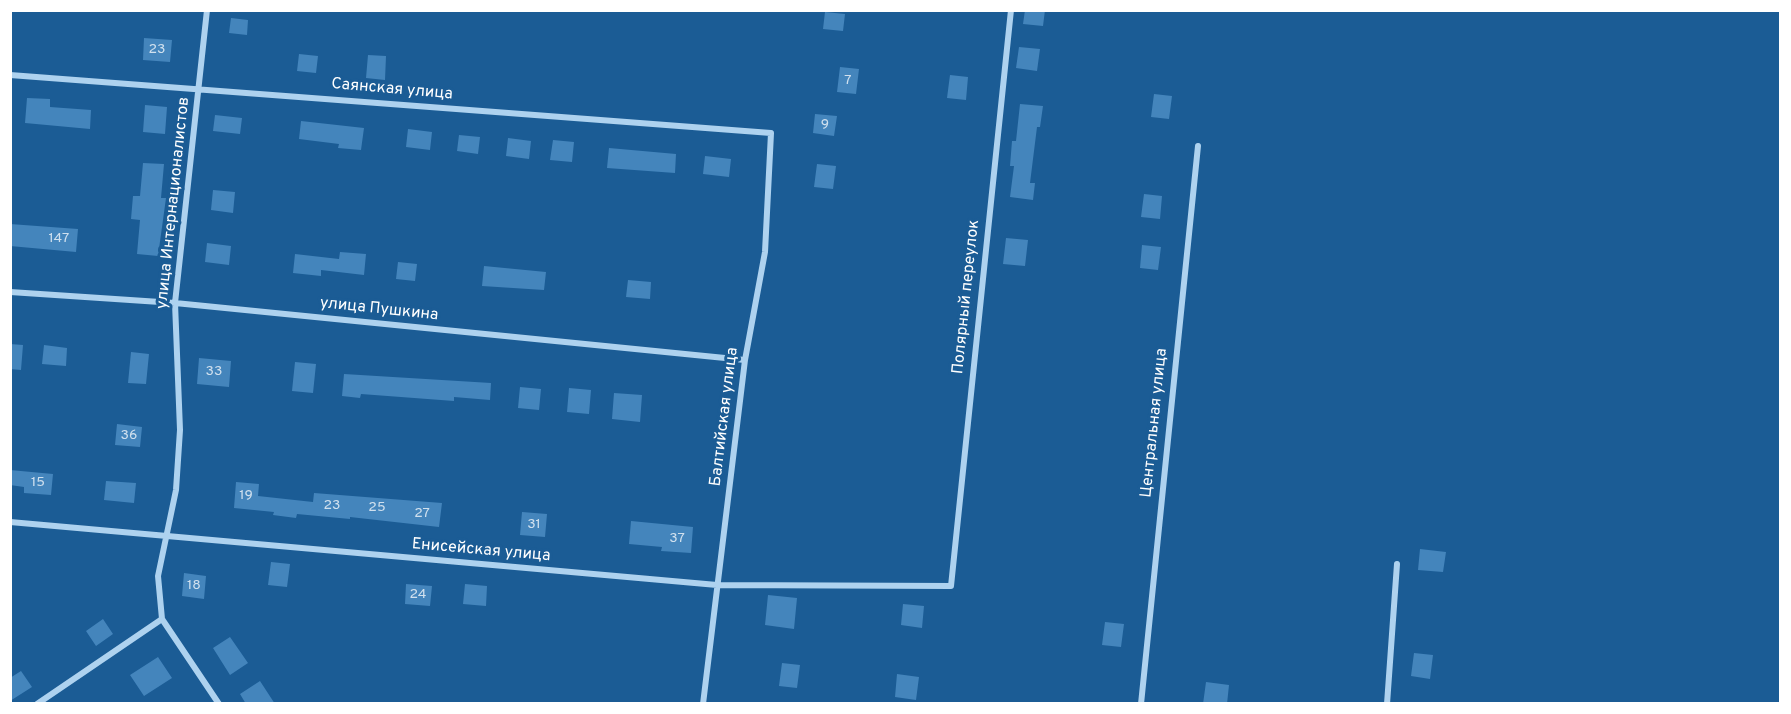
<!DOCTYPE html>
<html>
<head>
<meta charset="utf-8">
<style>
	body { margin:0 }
	#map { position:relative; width:1791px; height:714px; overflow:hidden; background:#1b5c95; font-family:Overpass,sans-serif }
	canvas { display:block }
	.frame { position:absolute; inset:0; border:12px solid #fff; pointer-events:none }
</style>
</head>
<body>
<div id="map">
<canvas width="1791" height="714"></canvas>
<div class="frame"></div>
</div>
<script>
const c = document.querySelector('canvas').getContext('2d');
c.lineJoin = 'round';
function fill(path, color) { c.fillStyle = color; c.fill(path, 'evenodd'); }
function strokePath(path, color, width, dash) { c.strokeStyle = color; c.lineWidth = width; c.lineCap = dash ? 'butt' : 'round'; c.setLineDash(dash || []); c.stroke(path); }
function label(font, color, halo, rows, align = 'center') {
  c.font = font + ' Overpass,sans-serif'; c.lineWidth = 6; c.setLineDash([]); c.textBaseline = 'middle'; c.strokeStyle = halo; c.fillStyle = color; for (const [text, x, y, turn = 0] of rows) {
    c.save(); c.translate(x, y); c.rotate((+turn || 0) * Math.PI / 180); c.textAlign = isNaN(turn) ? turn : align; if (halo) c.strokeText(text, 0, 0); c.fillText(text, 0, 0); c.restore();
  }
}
const building = new Path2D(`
	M1025,10H1045L1043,26L1023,24Z
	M825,12L845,14L843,31L823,29Z
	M231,18L248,20L247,35L229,33Z
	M144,38L172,40L170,62L143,60Z
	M1019,47L1040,49L1037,71L1016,68Z
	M299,54L318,56L316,73L297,71Z
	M368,55L386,56L385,80L366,78Z
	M840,67L859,69L856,94L837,92Z
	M950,75L968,77L966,100L947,98Z
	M1154,94L1172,96L1169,119L1151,117Z
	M27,98L50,99V107L91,110L90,129L25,123Z
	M1020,104L1043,106L1040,127H1037L1030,183H1035L1033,200L1010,197L1014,166H1010L1012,141H1016Z
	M145,105L167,107L165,134L143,132Z
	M815,114L837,116L834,136L813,133Z
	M215,115L242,118L240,134L213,131Z
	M301,121L364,128L361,150L338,148L339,144L299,139Z
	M408,129L432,132L430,150L406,147Z
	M459,135L480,137L478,154L457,151Z
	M508,138L531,141L529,159L506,156Z
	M553,140L574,142L572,162L550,160Z
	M609,148L676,154L675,173L607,168Z
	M705,156L731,159L729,177L703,174Z
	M143,163L164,164L161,198H166L158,256L137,254L140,220L131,219L133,196H140Z
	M817,164L836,166L833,189L814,187Z
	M213,190L235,192L233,213L211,210Z
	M1144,194L1162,196L1160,219L1141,217Z
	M10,224L78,229L76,252L10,246Z
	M1006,238L1028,240L1025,266L1003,264Z
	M207,243L231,246L229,265L205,262Z
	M1142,245L1161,247L1158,270L1140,268Z
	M340,252L366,254L364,275L321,270V276L293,273L295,254L339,259Z
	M398,262L417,264L415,281L396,279Z
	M484,266L546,272L544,290L482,286Z
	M628,280L651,282L650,299L626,297Z
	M10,344L23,345L21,370L10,369Z
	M44,345L67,348L66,366L42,364Z
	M131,352L149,354L146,384L128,383Z
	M199,358L231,361L229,387L197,384Z
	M295,362L316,364L313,393L292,391Z
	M344,374L491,383L490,400L454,397V401L361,394L360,398L342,396Z
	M520,387L541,389L539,410L518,408Z
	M569,388L591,390L589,414L567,412Z
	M614,393L642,395L640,422L612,419Z
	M117,424L142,427L140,447L115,445Z
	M10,470L53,474L51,495L24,493V487L10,485Z
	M106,481L136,483L134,503L104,500Z
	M236,482L259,484L258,496L313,502L314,493L442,503L439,527L350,517V519L297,514L296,518L273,515L274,512L234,508Z
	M522,512L547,514L545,537L520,535Z
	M631,521L693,527L691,553L661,551L662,547L629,544Z
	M1420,549L1446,552L1443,572L1418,570Z
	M271,562L290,564L287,587L268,585Z
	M184,573L206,576L204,599L182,596Z
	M406,584L432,586L430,606L405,604Z
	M465,584L487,586L486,606L463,604Z
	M768,595L797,598L794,629L765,625Z
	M903,604L924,606L922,628L901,625Z
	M103,619L113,634L96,646L86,631Z
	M1105,622L1124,624L1121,647L1102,645Z
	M230,637L248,663L230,675L213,648Z
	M1414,653L1433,655L1430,679L1411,676Z
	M158,657L172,678L144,696L130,675Z
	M782,663L800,665L797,688L779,686Z
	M21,671L32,687L10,701V678Z
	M897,674L919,677L916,700L895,697Z
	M260,681L275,704H246L240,694Z
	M1206,682L1229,685L1227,704H1203Z`);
const street = new Path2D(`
	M207,10L175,303L180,430L176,490L158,576L162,619L219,704
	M10,75L771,133L765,252L745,360L703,704
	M10,292L175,303L745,360
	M10,522L717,585L951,586L1011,10
	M37,704L162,619
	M1141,704L1198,146
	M1387,704L1397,564`);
const numberNames = [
	["23",157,50],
	["7",848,81],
	["9",825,125],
	["147",59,239],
	["33",214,372],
	["36",129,436],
	["15",38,483],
	["19",246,496],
	["23",332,506],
	["25",377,508],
	["27",422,514],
	["31",534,525],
	["37",677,539],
	["18",194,586],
	["24",418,595]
];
const streetNames = [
	["Саянская улица",392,90,5],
	["улица Интернационалистов",174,203,-84],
	["Полярный переулок",967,297,-84],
	["улица Пушкина",379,310,6],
	["Балтийская улица",725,417,-83],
	["Центральная улица",1155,423,-84],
	["Енисейская улица",481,551,5]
];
fill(building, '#4485bc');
strokePath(street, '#aed2ef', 6);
label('14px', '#d0e0ee', null, numberNames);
label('16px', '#fff', '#1b5c95', streetNames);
</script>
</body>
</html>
